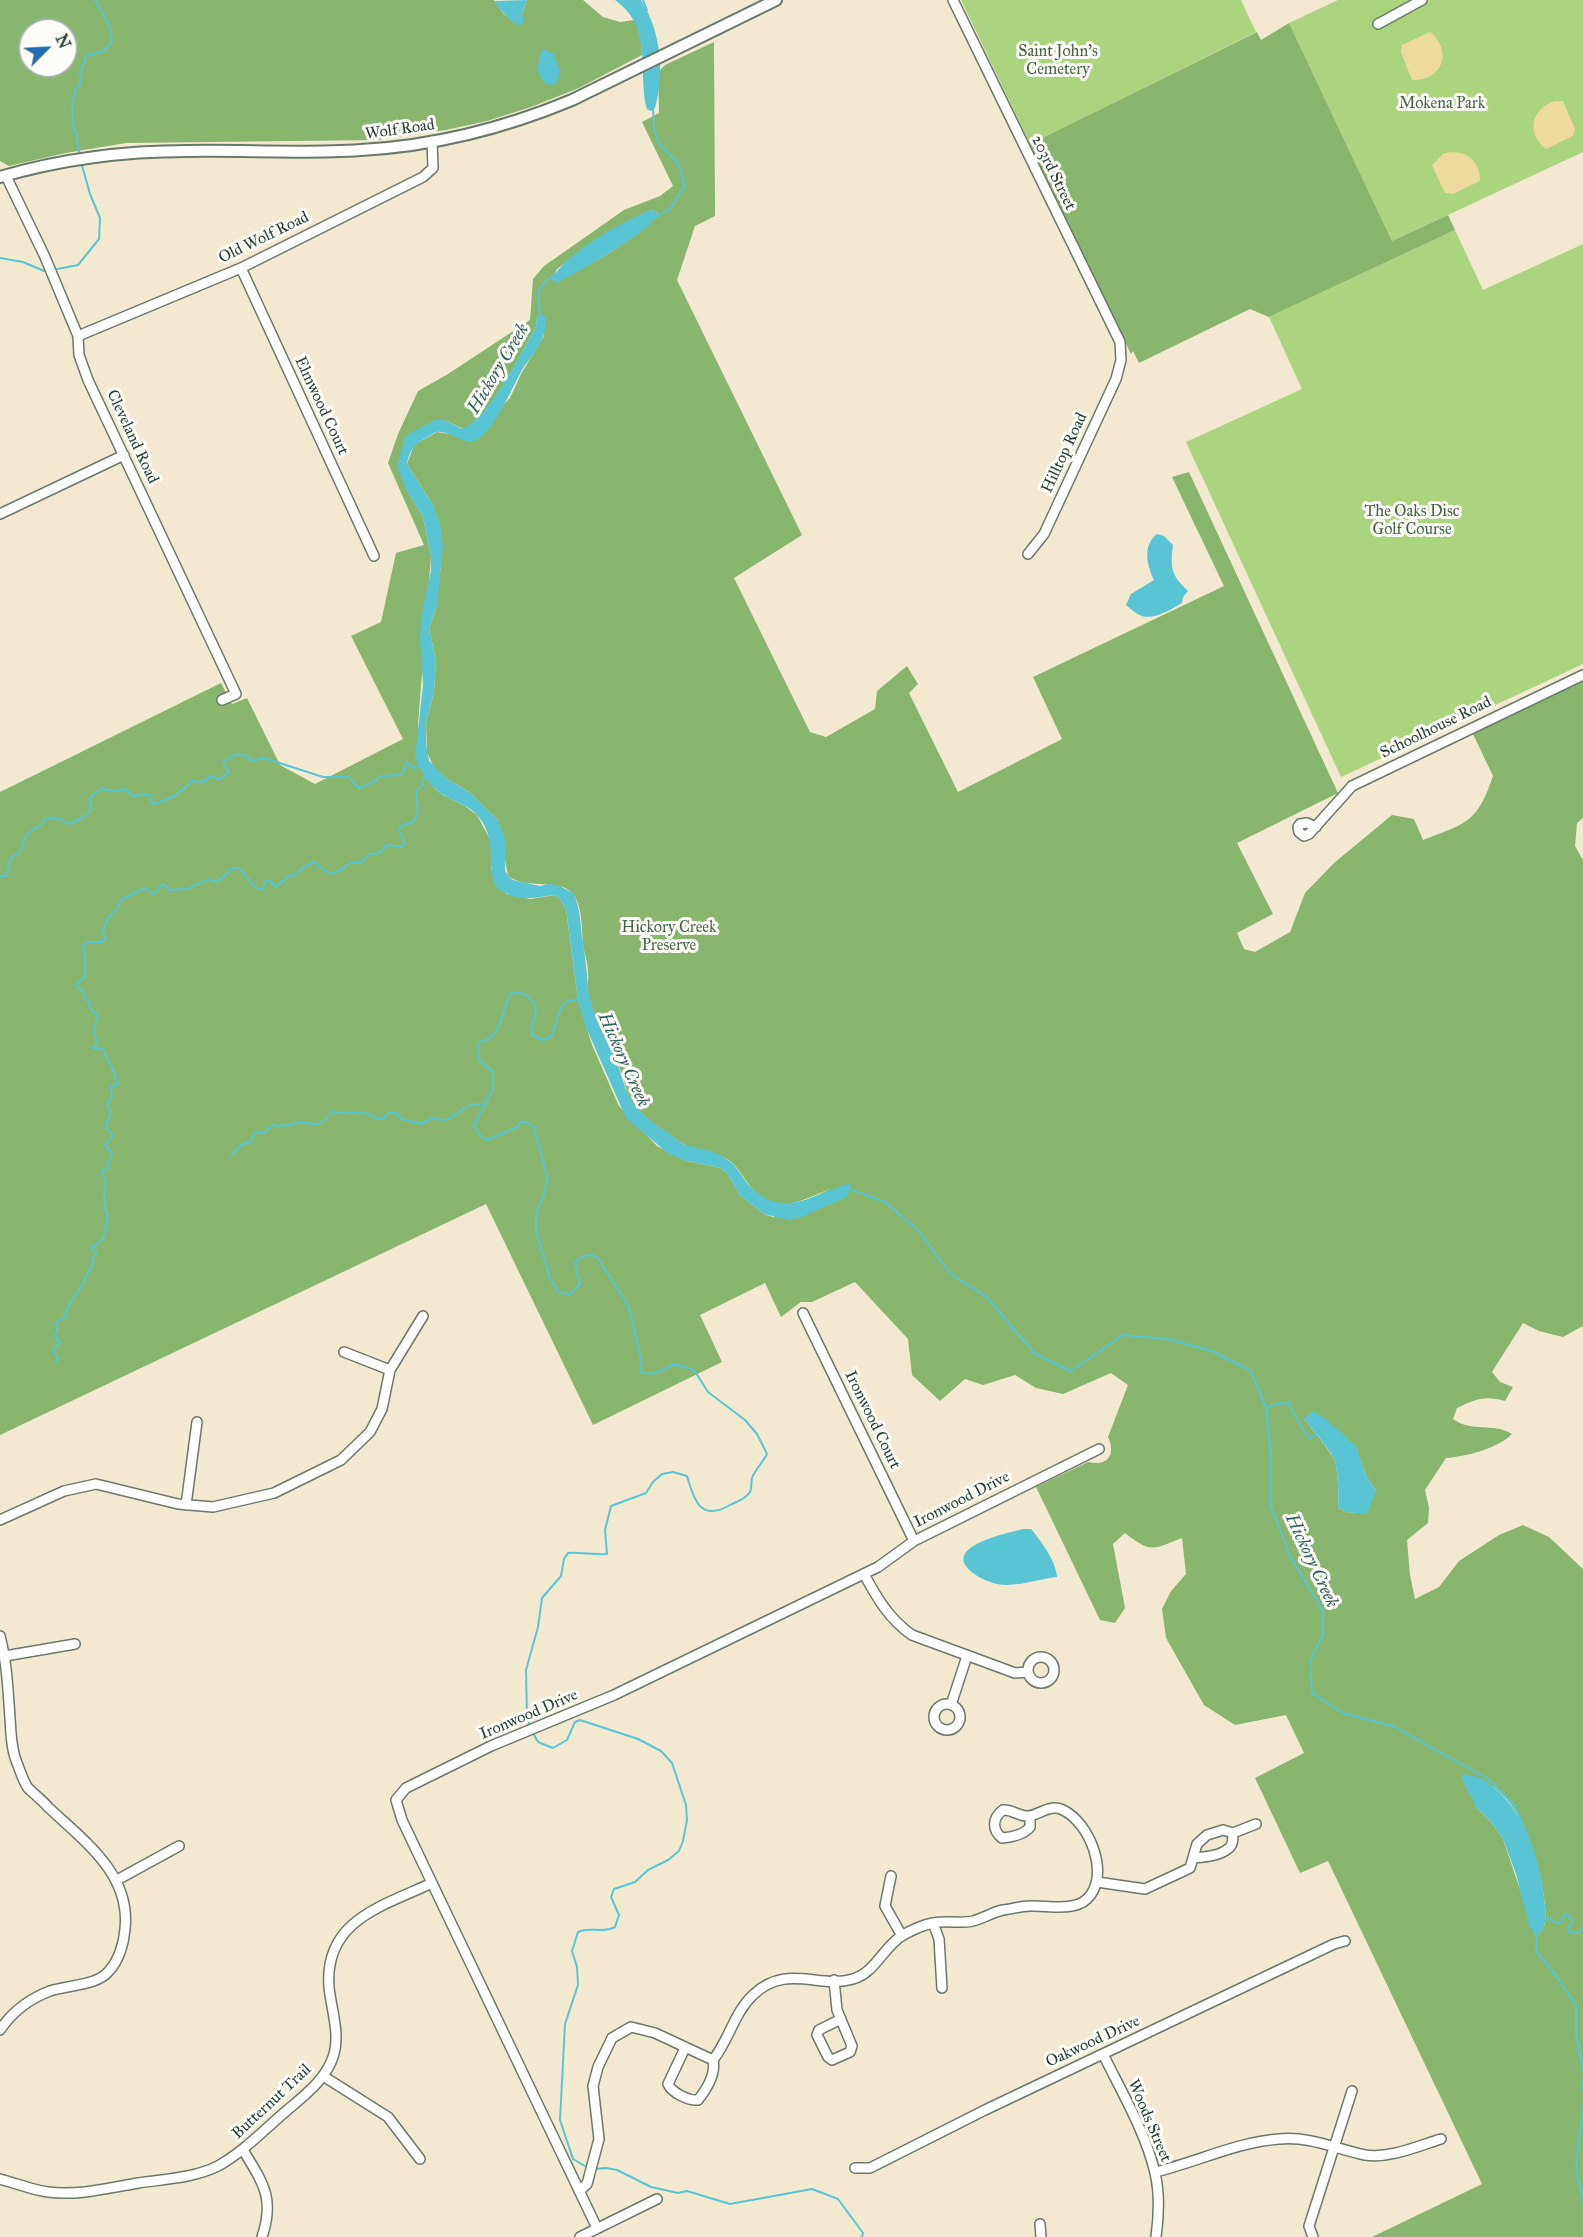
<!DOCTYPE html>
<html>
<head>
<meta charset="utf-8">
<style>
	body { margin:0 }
	#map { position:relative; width:1583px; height:2237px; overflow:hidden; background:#f3e9d1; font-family:"IM FELL Great Primer",serif }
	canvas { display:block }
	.north { position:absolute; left:18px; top:18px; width:60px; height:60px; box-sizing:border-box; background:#fdfcf7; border:2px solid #a4b0a9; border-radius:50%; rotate:66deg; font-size:16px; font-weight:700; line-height:24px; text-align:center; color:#1f3d34 }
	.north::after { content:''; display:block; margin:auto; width:21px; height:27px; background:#1f6fb2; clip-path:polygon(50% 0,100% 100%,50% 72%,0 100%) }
</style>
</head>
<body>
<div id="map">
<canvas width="1583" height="2237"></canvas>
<div class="north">N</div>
</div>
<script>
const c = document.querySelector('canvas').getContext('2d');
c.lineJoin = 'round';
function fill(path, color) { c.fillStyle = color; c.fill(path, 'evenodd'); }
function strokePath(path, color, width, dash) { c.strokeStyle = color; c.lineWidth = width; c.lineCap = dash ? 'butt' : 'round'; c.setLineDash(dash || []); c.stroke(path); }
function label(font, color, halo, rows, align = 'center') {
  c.font = font + ' "IM FELL Great Primer",serif'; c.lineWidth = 6; c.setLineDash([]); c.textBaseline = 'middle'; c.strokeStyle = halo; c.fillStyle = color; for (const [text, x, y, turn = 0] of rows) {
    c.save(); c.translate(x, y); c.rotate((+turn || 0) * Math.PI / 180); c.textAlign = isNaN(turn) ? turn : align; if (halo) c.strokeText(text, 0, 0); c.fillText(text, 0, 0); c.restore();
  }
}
const green = new Path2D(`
	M961,0H1241L1256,32L1030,144Z
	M1338,0H1583V152L1392,241L1289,23Z
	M1455,230L1483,290L1583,244V664L1341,777L1186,442L1302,389L1269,317Z`);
const forest = new Path2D(`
	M0,0H494L504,14L514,22L522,14L527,0H583L603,17L620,22L635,20L641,40L642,55L579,88L531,107L487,121L446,130L377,140L126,143L66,153L9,166L0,161ZM30,30H66V66H30Z
	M1289,23L1392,241L1448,215L1455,230L1269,317L1250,309L1139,363L1133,351L1131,354L1030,144L1257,32L1261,40Z
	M714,42L715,216L695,226L677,280L802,535L734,578L810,732L826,737L875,709L877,691L907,666L918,684L909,693L958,792L1062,739L1033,677L1224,586L1172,477L1189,472L1338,793L1237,843L1273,914L1237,933L1244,949L1255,952L1290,932L1305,893L1334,863L1392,815L1414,819L1423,840C1467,823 1477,823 1493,776L1472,732L1583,680V818L1577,823L1575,846L1583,860V1326L1563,1337L1539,1331L1523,1323L1492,1372L1500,1382L1513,1387L1505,1401C1485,1395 1475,1399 1457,1408L1453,1419C1472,1433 1493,1422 1512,1434C1499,1448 1465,1457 1446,1458L1425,1490L1429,1508L1428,1523L1407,1540L1410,1575L1415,1599L1439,1587L1459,1561L1499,1535L1523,1525L1549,1537L1583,1569V2237H1372L1482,2184L1328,1861L1300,1873L1255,1778L1304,1753L1286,1715L1235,1725L1204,1705L1166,1638L1162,1609L1171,1591L1186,1574L1182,1538C1153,1549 1152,1554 1125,1533L1113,1544L1125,1608L1115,1623L1100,1620L1036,1487L1088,1462C1108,1467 1116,1454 1108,1437L1128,1385L1111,1373L1063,1394L1036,1388L1015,1375L983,1385L965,1379L940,1401L912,1375L908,1339L855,1282L812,1302H801L781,1317L765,1283L700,1315L722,1362L593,1425L486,1204L0,1435V792L221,683L232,704L247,698L280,765L315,784L403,739L351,636L381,622L396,553L424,545L388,463L398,434L418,391L448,374L530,320L533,279L544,266L624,210L660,196L673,186L642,122L659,113L658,72L665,65ZM651,210L658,213C630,244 591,267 552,280L557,269L589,245ZM537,317L544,336L522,372L510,398L468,441L450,434L437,432L414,445L407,464L433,505L441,566L437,590V605L429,629L436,660L434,692L426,723L427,752L434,768L447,779L469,792L498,820L508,876C527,890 559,878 572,893C584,906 581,933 584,950C586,958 588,965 588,973C589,979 587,985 588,991C592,1018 609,1042 619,1067C625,1079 625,1093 634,1105C646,1120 664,1131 680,1142C693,1151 712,1150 727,1159C738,1166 742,1176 750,1186C776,1218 802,1200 832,1188L773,1217L764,1214L740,1195L727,1173L721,1168L687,1161L657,1146L619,1106L592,1045L578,1000L566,909L560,899L555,895L530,899L506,894L491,869L492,854L491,841L477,815L465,806L443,795L435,789L425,773L418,725L431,556L423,517L406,489L402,452L405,439L445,420L463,429C490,419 521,353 536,327ZM1304,1419L1356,1447L1366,1476L1376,1491L1359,1513L1347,1512L1338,1508C1339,1496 1338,1473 1335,1461C1333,1455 1310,1425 1304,1419ZM1489,1784C1522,1803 1540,1862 1544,1898C1545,1906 1547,1918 1544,1926C1543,1929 1539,1934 1536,1937L1503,1839L1491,1822L1477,1808Z`);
const sand = new Path2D(`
	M1430,32C1453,51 1443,81 1412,80L1401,52L1402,45Z
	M1555,101H1563L1575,129L1573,136L1546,149C1526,134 1531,108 1555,101Z
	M1451,152C1470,152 1480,163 1480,181L1453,194L1445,193L1432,165L1443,154Z`);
const water = new Path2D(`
	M527,0L522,14L524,19L521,26C510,22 501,10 494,1Z
	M615,0H641C661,32 665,72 655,108L651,111L647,109C637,70 654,28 615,0Z
	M542,49L553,53L560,71L557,83L552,85L544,83L537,69Z
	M651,210L658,213C652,232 577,272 557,283L552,280C563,254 624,221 651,210Z
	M537,316H545C546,322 546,328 544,334C540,347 529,359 522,370C512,388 495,429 477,440C465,447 450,430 437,432C433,433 428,437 424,439C414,445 409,451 407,464L433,505L440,524L443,545L437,605L429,629L436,660L434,692L426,723V743L429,761L447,779L469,792L498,820L506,842L505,870L508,876L513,880L540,886L549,884L558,885L573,893C581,908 580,925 583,942C585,957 587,971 588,987C589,1007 605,1037 614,1055C620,1068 622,1081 628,1094C636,1112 653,1123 670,1134C675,1138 679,1142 685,1145C696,1149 709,1149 720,1155C741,1166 739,1177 754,1190C786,1219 817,1192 851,1183L847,1197L799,1218L789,1220L764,1214L740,1195L727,1173L721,1168L687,1161L669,1154L626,1118L585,1025L578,1000L566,909L560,899L555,895C530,898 518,903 496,887C485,861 499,842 478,816C469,805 454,802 442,794C430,787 420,769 415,757L423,685L420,638L421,618L431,571V556L423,517L406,489L397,467L405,438L409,434L435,420H445L462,429C489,419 521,353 536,327Z
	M1157,534L1164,536L1173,545C1170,568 1171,575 1188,591L1183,597L1182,603C1172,609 1154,620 1142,616C1136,614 1131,609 1126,605L1131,594L1154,580C1147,565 1142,546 1157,534Z
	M1313,1411L1327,1420L1356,1446L1366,1476L1376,1491L1367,1514L1347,1512L1338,1508C1339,1496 1338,1473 1335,1461C1333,1454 1310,1425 1304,1419Z
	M1024,1529H1031C1041,1541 1056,1561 1057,1577C1037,1579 1012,1589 993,1583C984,1580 971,1574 966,1566C951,1544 1011,1532 1024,1529Z
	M1465,1774C1472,1776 1481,1778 1487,1782C1523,1807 1540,1857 1544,1898C1545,1906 1547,1918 1544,1926C1543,1930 1539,1934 1536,1937L1529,1925L1516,1874L1503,1839L1491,1822L1477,1808L1461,1777Z`);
const stream = new Path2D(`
	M643,0L647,10
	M653,108L654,128L659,143L678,163L685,186L670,209L655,218
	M80,157L77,136L73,125L72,109L75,90L80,85L81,72L86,56L104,51L112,42L110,27L95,0
	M0,258L23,262L44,271
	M57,269L78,265L99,239L100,218L90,194L81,162
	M541,317C537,295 535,286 556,274
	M0,876H6L11,858L21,851L24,840L30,832L41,825L46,818L60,819L69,824L84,817L90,811L91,797L101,789L119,791L126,789L133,796L150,794L152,803L155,804L175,796L193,781L204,782L210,776L220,779L229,772L223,762L237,754L247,756L252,761L264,758L323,777H349L359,788L376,781L380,776L402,775L406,763L408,762L413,768L422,765
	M231,1156L241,1145L250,1142L256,1133H264L273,1125L279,1127L283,1124L286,1126C289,1125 292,1124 296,1123C314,1121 317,1132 333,1111C345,1116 355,1110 364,1113C372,1115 375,1120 383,1119L389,1113L395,1112L402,1119L421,1124L433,1118C437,1118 440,1120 443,1120C458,1120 461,1101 485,1104
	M850,1189L885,1202L918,1230L951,1274L987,1297L1034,1353L1071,1371L1123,1335L1168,1339L1212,1351L1251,1371L1266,1408L1271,1451V1506L1289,1554L1323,1611V1635L1310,1661L1312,1693L1343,1713L1393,1726L1490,1780L1515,1806L1528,1837
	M57,1363L58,1359L53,1350L60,1343L54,1336L57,1331V1322L66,1316C67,1304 75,1297 81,1287C88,1277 83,1277 93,1266L92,1260L97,1252L91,1248C109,1238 104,1231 108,1214L106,1212C105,1204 102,1190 106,1183L102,1171L107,1169L112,1152L107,1148L106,1144L113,1135L106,1128L111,1112L107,1104L112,1096L111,1087L119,1083L115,1078C115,1068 106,1059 103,1049H93L97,1043L94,1029L98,1014L93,1012L89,1006L90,1003L84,998V992L77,986V984L85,977V954L83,945C91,938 100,946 106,939L103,930L108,918L118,909L121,900L145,888L152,894L157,892L158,888L163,884L170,890L189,889C194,884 201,885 208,879L217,882L234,868H240L256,888L262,890L266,881H270L276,887L289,876L295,875L304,867L314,862L330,874L343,869L350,863H361L369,854L380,853L387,845L402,847L405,843L399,830L404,824L413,823L418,812L416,790L422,786L426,772
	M1266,1408L1276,1404L1290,1403L1292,1411L1309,1438L1316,1435
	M531,1728L527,1717L526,1670L538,1627L542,1598L561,1576L564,1559L568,1553C581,1552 593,1555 607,1554L605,1530L611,1506L646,1493L653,1482L662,1474L673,1472L687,1476C694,1501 701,1522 730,1505C737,1501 745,1500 750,1492C752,1488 751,1482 752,1478C755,1470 763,1462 767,1454L757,1434L745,1420L708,1392L694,1370L675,1364C663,1370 654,1377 641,1372V1359L629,1307L598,1258L593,1255L583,1256L575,1263L580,1284L571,1294L559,1293L550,1279L536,1231V1213L545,1193L547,1176L534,1127L527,1122H520L518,1127L487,1140L479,1134L474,1126L493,1089V1071L479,1060L478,1042C503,1040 502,1008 511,993C518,992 524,993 530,998C543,1009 530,1022 532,1035L543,1040L552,1036C558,1020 558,996 580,1000
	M533,1733L538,1742L553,1748L567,1740L575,1722L580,1720L638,1739L661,1751L672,1763L686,1805L687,1820L683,1841L679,1851L668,1860L648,1870L635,1882L614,1889L611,1897L619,1915L615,1927C602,1934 590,1926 578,1932L572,1951L577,1967L578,1985L565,2024L560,2120L573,2159L585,2166
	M1544,1920L1550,1919L1557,1923L1562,1921L1565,1914L1571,1917L1573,1922L1569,1927V1932L1576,1933L1583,1929
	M1537,1934L1536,1951L1555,1974L1576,2005V2034L1583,2071
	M1583,2079V2091
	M1583,2105L1576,2168L1583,2202
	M595,2169L606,2168L617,2170L651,2187L678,2193L687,2191L730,2204L812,2189L838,2199L863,2233L862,2237`);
const minor = new Path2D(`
	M953,0L1120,342L1121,360L1116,379L1044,534L1028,554
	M1378,24L1422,0
	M6,176L45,257L78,336L79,355L88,380L236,694L222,700
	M241,268L374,556
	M78,336L241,268L423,177L433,168L432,141
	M0,514L124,455
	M1316,827L1307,823L1300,824L1298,827L1299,832L1304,836L1309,834L1352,786L1583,675
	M803,1313L914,1541
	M344,1352L390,1370
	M186,1505L197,1422
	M0,1520L64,1491L96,1484L178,1504L213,1507L274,1493L341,1460L370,1432L382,1409L390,1370L423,1316
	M864,1574C877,1598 889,1619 912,1635L1015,1673L1028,1672
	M0,1636C7,1663 8,1690 10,1718C11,1732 11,1749 17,1763C20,1770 23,1781 28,1788C34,1794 42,1800 48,1807C84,1841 131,1874 125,1929C124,1943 119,1960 109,1971C97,1986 67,1985 50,1991C29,1999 12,2012 0,2030
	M5,1656L75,1644
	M1028 1670a13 13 0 1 1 26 0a13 13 0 1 1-26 0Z
	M934 1717a13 13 0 1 1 26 0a13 13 0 1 1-26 0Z
	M951,1705L967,1656
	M1194,1858C1205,1857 1220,1856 1229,1848C1233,1845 1233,1838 1233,1833
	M891,1876L885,1906L902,1936
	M117,1880L179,1846
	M1097,1882L1145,1889L1190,1868L1197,1844L1207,1835L1223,1830L1233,1833L1256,1824
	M933,1923L939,1939L942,1988
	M834,1980L837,2010L852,2046L850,2052L832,2060L828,2057L817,2035L819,2030L841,2019
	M685,2048L668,2084C672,2093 689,2101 698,2100C706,2090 716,2074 713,2060
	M1103,2054C1121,2091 1146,2133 1155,2173C1160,2194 1159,2215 1156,2237
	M713,2060C729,2040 734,2013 753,1995C786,1963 819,1989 853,1979C875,1973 884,1946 903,1935C912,1930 923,1925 933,1923C946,1920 960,1924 973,1921C984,1918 993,1912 1003,1910C1012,1909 1021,1906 1030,1906C1047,1905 1073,1912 1087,1899C1111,1876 1090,1823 1063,1810C1050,1804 1041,1814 1029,1816C1019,1817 1012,1809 1003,1810C992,1818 992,1830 1002,1838C1012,1837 1024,1835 1030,1827V1816
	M323,2076L388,2117L420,2159
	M243,2150C263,2183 275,2198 262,2237
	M855,2168H870L985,2110L1334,1944L1345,1941
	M1155,2172C1197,2162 1237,2142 1279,2139C1310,2136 1336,2149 1365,2155C1389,2159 1418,2146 1441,2139
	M0,2179C16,2183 32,2190 48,2192C78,2196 109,2188 138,2183C165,2179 194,2178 218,2166C243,2152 263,2131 285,2112C304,2096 327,2079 334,2054C340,2033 331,2008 329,1987C324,1920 383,1906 432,1883
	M579,2191L587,2184L599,2139L593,2086L598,2067L612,2038L631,2027L655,2033L713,2060
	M1040,2224L1041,2237
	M597,2228L432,1883L402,1820L396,1800L406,1788L491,1746L614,1695L878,1567L914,1541L1099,1449
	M580,2237L657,2199
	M1313,2237L1309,2226L1352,2091`);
const major = new Path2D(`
	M0,177C61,159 125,151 188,151C246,150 304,154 361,150C434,146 505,128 572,100L776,0`);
const parkNames = [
	["Saint John's",1058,52],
	["Cemetery",1058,70],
	["Mokena Park",1442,104],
	["The Oaks Disc",1412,512],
	["Golf Course",1412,530],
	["Hickory Creek",669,928],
	["Preserve",669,946]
];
const streetNames = [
	["Wolf Road",400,130,-8],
	["203rd Street",1053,173,64],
	["Old Wolf Road",264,238,-26],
	["Elmwood Court",321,406,65],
	["Cleveland Road",132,437,65],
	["Hilltop Road",1065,453,-65],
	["Schoolhouse Road",1436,728,-26],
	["Ironwood Court",872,1420,64],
	["Ironwood Drive",962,1500,-27],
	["Ironwood Drive",529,1715,-23],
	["Oakwood Drive",1093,2042,-25],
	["Butternut Trail",272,2102,-43],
	["Woods Street",1149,2121,67]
];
const waterNames = [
	["Hickory Creek",499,369,-59],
	["Hickory Creek",623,1060,66],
	["Hickory Creek",1311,1561,65]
];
fill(green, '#abd47f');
fill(forest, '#88b66e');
fill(sand, '#eeda9e');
fill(water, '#59c5d4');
strokePath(stream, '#59c5d4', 2);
strokePath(minor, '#69796b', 12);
strokePath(major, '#69796b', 14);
strokePath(minor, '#fff', 9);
strokePath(major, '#fff', 10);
label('16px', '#426347', '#fdfcf7', parkNames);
label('16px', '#1f3d34', '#fdfcf7', streetNames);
label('italic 18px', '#2e5f5c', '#fdfcf7', waterNames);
</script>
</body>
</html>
